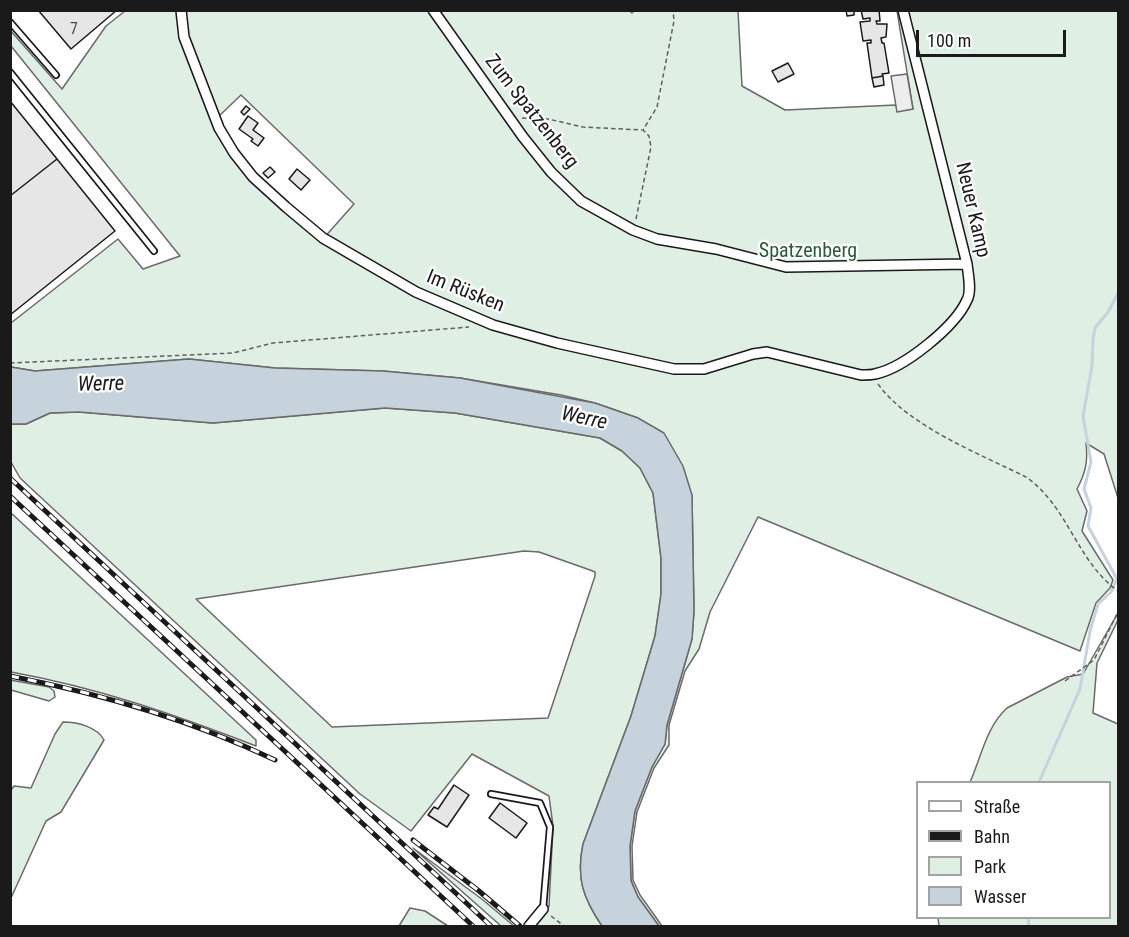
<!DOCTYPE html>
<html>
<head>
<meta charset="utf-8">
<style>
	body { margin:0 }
	#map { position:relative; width:1129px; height:937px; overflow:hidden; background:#fff; font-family:"Roboto Condensed",sans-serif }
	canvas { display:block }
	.frame { position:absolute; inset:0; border:12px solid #1a1a1a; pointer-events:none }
	.legend { position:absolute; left:916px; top:781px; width:195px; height:138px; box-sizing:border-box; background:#fff; border:2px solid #a3a3a3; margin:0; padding:8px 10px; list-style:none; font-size:18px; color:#1a1a1a }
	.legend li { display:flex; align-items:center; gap:12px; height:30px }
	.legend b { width:30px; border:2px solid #a3a3a3 }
	.scale { position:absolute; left:916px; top:30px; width:150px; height:27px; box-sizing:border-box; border:3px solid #1a1a1a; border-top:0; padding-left:8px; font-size:18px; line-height:21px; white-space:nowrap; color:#1a1a1a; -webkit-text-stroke:4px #fff; paint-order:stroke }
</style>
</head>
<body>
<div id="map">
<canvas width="1129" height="937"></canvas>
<div class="frame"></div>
<ul class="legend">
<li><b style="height:8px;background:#fff"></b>Straße</li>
<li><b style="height:8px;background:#1a1a1a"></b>Bahn</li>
<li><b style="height:16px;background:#e0efe3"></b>Park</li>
<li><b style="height:16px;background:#c6d2dc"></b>Wasser</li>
</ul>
<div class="scale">100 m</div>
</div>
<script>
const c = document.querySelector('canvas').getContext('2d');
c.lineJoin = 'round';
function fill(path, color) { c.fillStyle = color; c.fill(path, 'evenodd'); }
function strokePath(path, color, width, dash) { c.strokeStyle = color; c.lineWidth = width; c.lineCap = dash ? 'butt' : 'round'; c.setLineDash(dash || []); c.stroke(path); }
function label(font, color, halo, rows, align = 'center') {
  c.font = font + ' "Roboto Condensed",sans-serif'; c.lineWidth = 4.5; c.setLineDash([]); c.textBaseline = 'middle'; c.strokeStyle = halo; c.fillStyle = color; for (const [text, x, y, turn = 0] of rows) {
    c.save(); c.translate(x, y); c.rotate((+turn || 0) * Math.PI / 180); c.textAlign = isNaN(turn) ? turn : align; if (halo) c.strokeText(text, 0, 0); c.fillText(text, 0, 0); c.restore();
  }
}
const green = new Path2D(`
	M629,10L632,13L634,10L738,11L742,86L785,110L896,105L897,111L913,109L897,11H1118V498L1104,454L1086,443C1088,461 1086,472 1077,489L1087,511L1082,531L1113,580L1110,588L1096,603L1080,651L758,517L710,612L699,649L685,671L669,725V745L654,768L637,812L632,846L633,880L640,895L662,926H659L638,897L631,880L630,846L635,811L652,767L665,744L667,725L692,639L694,611L692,495L638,418L595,403L561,395L460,378L383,371L275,368L189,359L35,371L11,367V323L118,239L143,269L180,256L11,46L10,30L62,89L106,26L125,11ZM241,95L354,204L322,240L232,154L218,117Z
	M385,408L455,413L600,438L622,451L640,468L653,493L661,558V594L655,636L631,716L583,844C576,878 583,898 602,926H535L549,906L553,826L549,796L472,754L411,831L360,794L20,478L11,462L10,424H26L50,413L79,412L213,423ZM524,551L539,552L590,570L595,572V576L548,718L332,727L196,599Z
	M10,512L256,740V746C173,714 99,688 11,672Z
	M1118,613V620L1097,663L1093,713L1118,724V926H939L938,918H1110V782H970C981,758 986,727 1007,708L1067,677L1083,674Z
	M10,680L49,687L54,691L55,697L49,701L11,690Z
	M63,722C78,722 97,727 104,740L61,812L46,821L11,898V790L14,786L31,788L55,734Z
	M413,848L483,900L514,926H501Z
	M410,908L425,911L448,926H399Z`);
const parking = new Path2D(`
	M907,74L913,109L897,112L891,76Z`);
const water = new Path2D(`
	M189,359L275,368L383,371L460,378L595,403L638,418L664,433L683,466L692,495L694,611L692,639L667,725L665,744L652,767L635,811L630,846L631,881L638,897L659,926H602C583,898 576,878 583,844L631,716L655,636L661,594V558L653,493L640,468L622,451L600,438L548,429L455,413L385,408L213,423L79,412L50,413L26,424H11V367L35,371Z`);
const stream = new Path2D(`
	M1039,782L1080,689L1090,631L1098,604L1111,592L1117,579L1088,526L1091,508L1084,489L1091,462L1083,416L1092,366L1093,339L1095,328L1108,312L1118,293
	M1028,918L1029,926`);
const building = new Path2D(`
	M38,10H117L71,49Z
	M846,10H854V15L847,16Z
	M861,10H879L880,21H876L877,24H887L886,37L881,38L882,43H884L889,73L882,74L883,76L872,78L867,43H871V40L863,41L860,22L870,21V18L863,19Z
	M788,63L794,74L778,82L772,71Z
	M883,76L884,85L874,87L872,78Z
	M10,101L57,159L10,196Z
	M246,106L250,109L244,115L241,112Z
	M248,116L258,123L253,130L264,138L258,146L251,141L253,139L239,129Z
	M57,159L115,231L10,315V196Z
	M270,167L275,172L268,178L263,173Z
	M297,169L310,180L301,190L289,179Z
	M454,785L469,795L447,827L428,815L434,807L438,809Z
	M500,803L527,823L516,838L489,818Z`);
const path = new Path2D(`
	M522,118L548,119L583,127L642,130
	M636,219L651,147L649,136L643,130L657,107L674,21L673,10
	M10,363L233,353L273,343L469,327
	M878,384C908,426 980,454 1026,477C1068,506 1077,562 1118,591
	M1065,681L1094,660L1118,612
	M551,916L564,926`);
const lane = new Path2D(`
	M10,22L56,75
	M10,72L154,251
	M491,794L540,803L550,827L543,909`);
const street = new Path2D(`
	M181,10L184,37L219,128L234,153L253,177L286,207L323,238L416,292L493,325L557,343L674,369H704L753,354L767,352L861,375C865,375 871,375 875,374C904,368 955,327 967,300C972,291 968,274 967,264L903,10
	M433,10L523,137L551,172L581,201L633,230L657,239L716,249L786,267L967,264
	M529,926L543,909`);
const rail = new Path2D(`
	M10,478L491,926
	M10,496L473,926
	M10,676C102,694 191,720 275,760
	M413,840L479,891L520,926`);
const numberNames = [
	["7",74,30]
];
const streetNames = [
	["Zum Spatzenberg",531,112,52],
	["Neuer Kamp",972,210,77],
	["Im Rüsken",465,292,22]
];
const parkNames = [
	["Spatzenberg",808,252]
];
const waterNames = [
	["Werre",101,385,-1],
	["Werre",584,419,12]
];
fill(green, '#e0efe3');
strokePath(green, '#6a6a6a', 1.5);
fill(parking, '#ededed');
strokePath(parking, '#6a6a6a', 1.5);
fill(water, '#c6d2dc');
strokePath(water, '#6a6a6a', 1.5);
strokePath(stream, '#c6d2dc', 3);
fill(building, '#e6e6e6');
strokePath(building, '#1a1a1a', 1.5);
strokePath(lane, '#1a1a1a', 8);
strokePath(street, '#1a1a1a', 12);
strokePath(path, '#5f5f5f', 1.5, [4.5, 3]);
strokePath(lane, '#fff', 4.5);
strokePath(street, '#fff', 9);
strokePath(rail, '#1a1a1a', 5);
strokePath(rail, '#fff', 3, [9]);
label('16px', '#4d4d4d', null, numberNames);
label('20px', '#1a1a1a', '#fff', streetNames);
label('20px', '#2b5a34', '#fff', parkNames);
label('italic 21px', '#1a1a1a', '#fff', waterNames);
</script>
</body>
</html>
